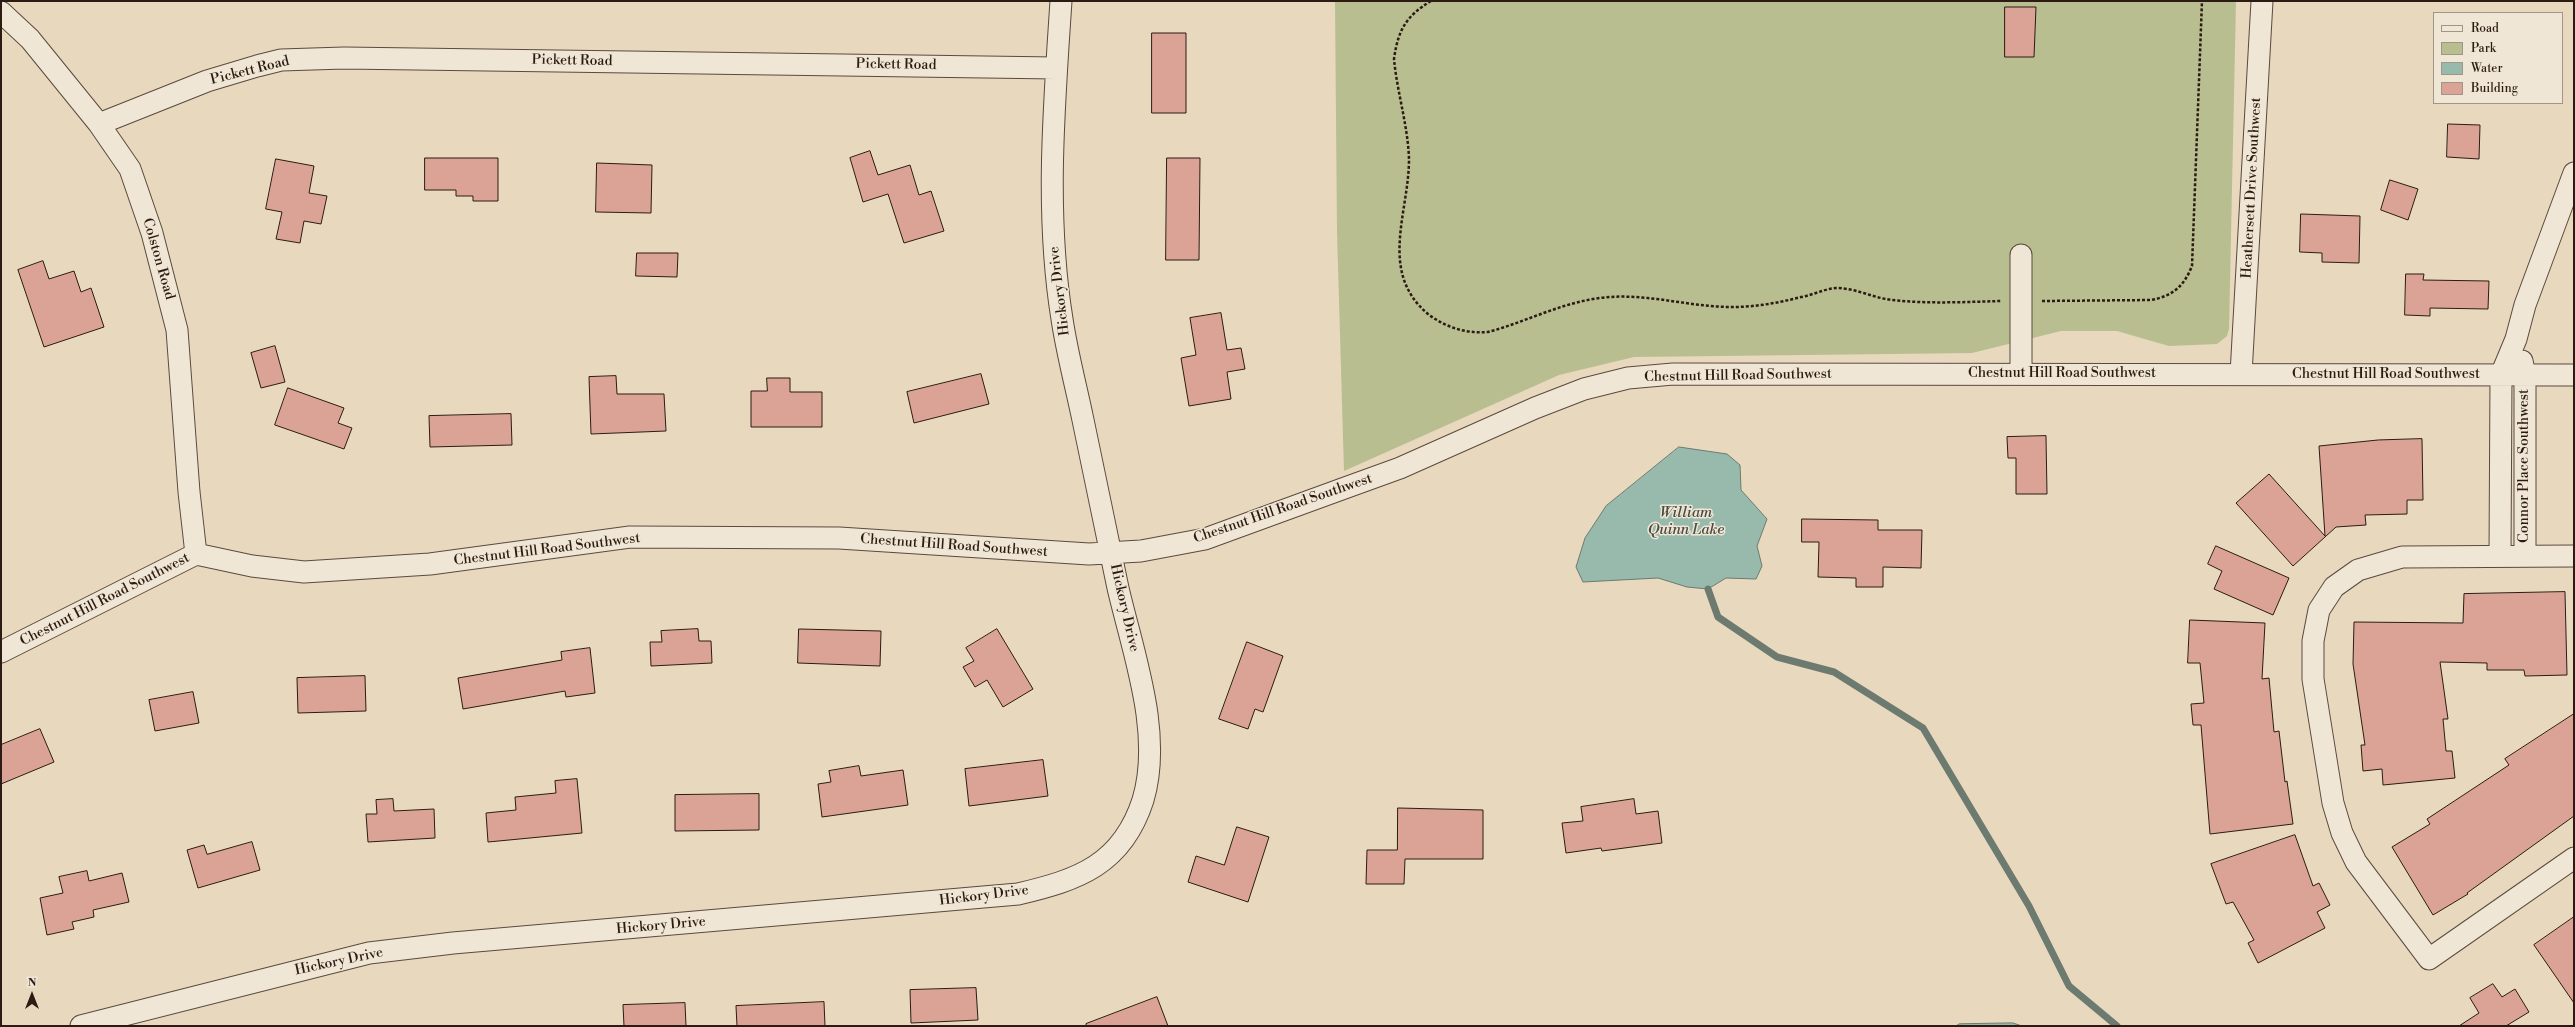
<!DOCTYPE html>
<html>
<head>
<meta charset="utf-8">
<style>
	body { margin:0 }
	#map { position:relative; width:2575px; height:1027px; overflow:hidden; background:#e7d8be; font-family:"Libre Bodoni",serif }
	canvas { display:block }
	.frame { position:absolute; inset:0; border:2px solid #2c1b13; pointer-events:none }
	.legend { position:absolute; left:2433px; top:12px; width:130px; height:92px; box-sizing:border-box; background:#efe6d5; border:1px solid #a19587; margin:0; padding:5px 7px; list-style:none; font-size:12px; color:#2c1b13 }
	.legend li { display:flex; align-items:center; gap:8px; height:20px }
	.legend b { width:20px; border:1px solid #a19587 }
	.north { position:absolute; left:12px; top:975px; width:40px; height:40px; -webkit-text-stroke:3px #efe6d5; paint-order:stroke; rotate:0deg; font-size:11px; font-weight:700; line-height:16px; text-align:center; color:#2c1b13 }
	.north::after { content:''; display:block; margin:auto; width:14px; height:18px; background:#2c1b13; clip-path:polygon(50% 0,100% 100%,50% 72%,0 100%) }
</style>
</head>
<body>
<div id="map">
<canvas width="2575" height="1027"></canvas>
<div class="frame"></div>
<ul class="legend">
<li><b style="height:5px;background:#efe6d5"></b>Road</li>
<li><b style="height:11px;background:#b8be8f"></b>Park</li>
<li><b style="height:11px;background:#97baad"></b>Water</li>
<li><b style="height:11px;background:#dba396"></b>Building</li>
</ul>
<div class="north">N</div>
</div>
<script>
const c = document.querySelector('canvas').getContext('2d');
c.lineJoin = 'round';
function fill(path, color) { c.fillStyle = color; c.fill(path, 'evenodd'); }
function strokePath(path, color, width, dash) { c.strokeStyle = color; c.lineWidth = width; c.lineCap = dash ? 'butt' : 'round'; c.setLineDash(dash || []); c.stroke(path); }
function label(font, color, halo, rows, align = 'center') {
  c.font = font + ' "Libre Bodoni",serif'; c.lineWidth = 3; c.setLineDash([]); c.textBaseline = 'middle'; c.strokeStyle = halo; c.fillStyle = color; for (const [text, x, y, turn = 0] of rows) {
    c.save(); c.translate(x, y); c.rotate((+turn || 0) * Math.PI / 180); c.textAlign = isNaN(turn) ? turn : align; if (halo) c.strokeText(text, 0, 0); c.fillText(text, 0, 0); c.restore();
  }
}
const green = new Path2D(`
	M1335,1H2236L2229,329L2227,336L2217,344L2169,346L2117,331H2061L1972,353L1634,357L1559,375L1344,471L1337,231Z`);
const water = new Path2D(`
	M1679,447L1727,454L1740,465L1741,490L1767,519L1757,546L1762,566L1756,579L1726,578L1708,589L1687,587L1658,578L1583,582L1576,567L1585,538L1606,506Z
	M2013,1023L2022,1026H1956L1959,1024Z`);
const stream = new Path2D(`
	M1708,589L1718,617L1777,657L1834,672L1923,728L2029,906L2069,986L2117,1026`);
const building = new Path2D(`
	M2005,7H2036L2034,57H2005Z
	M1152,33H1186V113H1152Z
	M2448,124L2480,125L2479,159L2447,157Z
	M870,151L878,175L910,165L919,195L931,191L944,231L904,243L888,194L863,202L850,158Z
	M425,158H498V201H473V196H456V190H425Z
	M1167,158H1200L1199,260H1166Z
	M276,159L314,166L309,193L327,196L321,224L304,221L300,243L276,239L282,212L266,209Z
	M597,163L652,165L651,213L596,212Z
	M2390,180L2418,189L2408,220L2381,210Z
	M2301,214L2360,216L2359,263L2322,262V253L2300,252Z
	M637,253H678L677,277L636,276Z
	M43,261L49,279L74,271L81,292L91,288L104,327L44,347L18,270Z
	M2406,274H2424L2423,280L2489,281L2488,309L2430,308V316L2405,315Z
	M1221,313L1227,350L1241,348L1245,369L1227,372L1231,399L1189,406L1181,358L1196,355L1190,318Z
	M275,346L285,382L261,388L251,353Z
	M981,374L989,404L914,423L907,392Z
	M616,376L617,394H664L666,431L591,434L589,377Z
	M767,378H790V392H822V427H751V391H767Z
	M288,388L344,408L338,423L352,428L344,449L275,425Z
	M511,414L512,445L430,447L429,416Z
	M2046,436L2047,494H2016V458H2008L2007,437Z
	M2422,439L2423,500H2407V514L2365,515L2366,525L2336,527L2293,566L2236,503L2269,474L2325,536L2319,446L2378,440Z
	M1802,519L1878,520V530H1922L1921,568L1883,567V587H1856V578L1818,577L1819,542H1802Z
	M2216,546L2289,578L2273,615L2214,589L2222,571L2208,564Z
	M2565,592L2567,675L2525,676L2524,670H2487V663L2440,662L2448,719H2443L2446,751H2452L2455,778L2383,785L2382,769L2363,771L2361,745H2365L2353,664L2354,622L2463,623L2464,594Z
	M2190,620L2265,623L2262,679L2269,678L2274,732L2279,731L2285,782L2287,781L2293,824L2210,834L2201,725H2193L2191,704L2204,703L2200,663H2188Z
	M698,629L699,641H711L712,663L651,666L650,642H662L661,631Z
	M799,629L881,631L880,666L798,663Z
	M997,629L1033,689L1003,707L987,680L975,687L963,667L974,661L966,648Z
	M1247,642L1283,656L1263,712L1255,709L1248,729L1219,719Z
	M590,648L595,693L566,697L565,691L463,709L458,678L562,660L561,652Z
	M365,676L366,711L298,713L297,678Z
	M193,692L199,723L155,731L149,700Z
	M2574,714V816L2467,893L2468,894L2433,915L2392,847L2430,824L2427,819L2509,765L2505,759Z
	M40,729L54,762L1,784V745Z
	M1043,760L1048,796L969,806L965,769Z
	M859,766L861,776L903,770L908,805L822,817L818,784L831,782L829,771Z
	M577,779L582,833L488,842L486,813L516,810L515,797L556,793L555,781Z
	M759,794V830L675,831V795Z
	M393,799L394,811L434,809L435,838L368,842L366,814H377L376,800Z
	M1634,799L1636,814L1658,811L1662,843L1602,851L1601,848L1566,853L1562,823L1583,821L1581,807Z
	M1398,808L1483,810V859H1405L1404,884H1366L1367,850H1397Z
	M1237,827L1269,837L1248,902L1188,882L1196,856L1224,865Z
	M2295,835L2313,886L2319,883L2330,905L2317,912L2325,928L2258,963L2248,943L2254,940L2233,902L2226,904L2211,864Z
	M252,842L260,870L198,888L187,850L204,845L207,854Z
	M87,871L89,881L122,873L129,902L93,910L94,917L72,922L74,929L47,935L40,898L63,893L59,877Z
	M2574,917V1003L2534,945Z
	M2493,984L2502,997L2515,989L2529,1012L2506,1026H2459L2479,1013L2470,998Z
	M976,988L978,1020L911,1023L910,990Z
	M1157,997L1168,1026H1086V1024Z
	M824,1002L825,1026H737L736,1006Z
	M685,1003L686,1026H624L623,1005Z`);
const path = new Path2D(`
	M1431,1C1406,16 1398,30 1394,59C1397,92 1408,126 1409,159C1409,213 1378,272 1428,314C1445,327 1466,334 1488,332C1526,322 1560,303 1600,298C1645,292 1687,307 1732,307C1755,307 1778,303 1801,297C1813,295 1824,289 1836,288C1856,288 1873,298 1892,300C1928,304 1965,302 2001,301
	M2042,301L2151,300C2173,296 2184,286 2192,266L2202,1`);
const minor = new Path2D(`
	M1,12L30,39L99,124L130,169L152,233L177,330L189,492L196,554
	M99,124L207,81L257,66L281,60L344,58L1056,68
	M2021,255V374
	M2522,361L2525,375V556
	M2241,374L2262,1
	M2500,556L2501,375L2516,339L2525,305L2574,173
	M2574,556L2402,557L2358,570L2334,587L2319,610L2313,641V679L2333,803L2342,833L2356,862L2429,959L2574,858
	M1,652L196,554L252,566L304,572L430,564L630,537L839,538L1089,554L1141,551L1205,539L1342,489L1400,468L1535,408L1584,389L1628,378L1673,374L2574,375
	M81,1026L369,953L453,943L1018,894C1078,880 1122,865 1143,800C1163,733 1133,653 1118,588C1106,532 1095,476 1083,420C1076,386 1067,353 1062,319C1045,214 1054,107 1061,1`);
const streetNames = [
	["Pickett Road",572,61,1],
	["Pickett Road",896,65,1],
	["Pickett Road",250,71,-14],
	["Heathersett Drive Southwest",2252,188,-87],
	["Colston Road",158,259,74],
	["Hickory Drive",1060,291,-97],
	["Chestnut Hill Road Southwest",2062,374],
	["Chestnut Hill Road Southwest",2386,375],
	["Chestnut Hill Road Southwest",1738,376,-1],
	["Connor Place Southwest",2525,466,-90],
	["Chestnut Hill Road Southwest",1283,509,-19],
	["Chestnut Hill Road Southwest",954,546,4],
	["Chestnut Hill Road Southwest",547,550,-7],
	["Chestnut Hill Road Southwest",105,600,-27],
	["Hickory Drive",1124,608,77],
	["Hickory Drive",984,896,-7],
	["Hickory Drive",661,926,-5],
	["Hickory Drive",339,962,-12]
];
const waterNames = [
	["William",1686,513],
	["Quinn Lake",1686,530]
];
fill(green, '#b8be8f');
fill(water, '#97baad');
strokePath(water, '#6c7a6f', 1);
strokePath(stream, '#6c7a6f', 7);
fill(building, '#dba396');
strokePath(building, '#2c1b13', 1);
strokePath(minor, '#5b4a3e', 23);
strokePath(path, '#2c1b13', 2.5, [3, 2]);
strokePath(minor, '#efe6d5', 21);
label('14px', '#2c1b13', '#efe6d5', streetNames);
label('italic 15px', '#4c4b41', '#efe6d5', waterNames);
</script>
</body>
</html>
